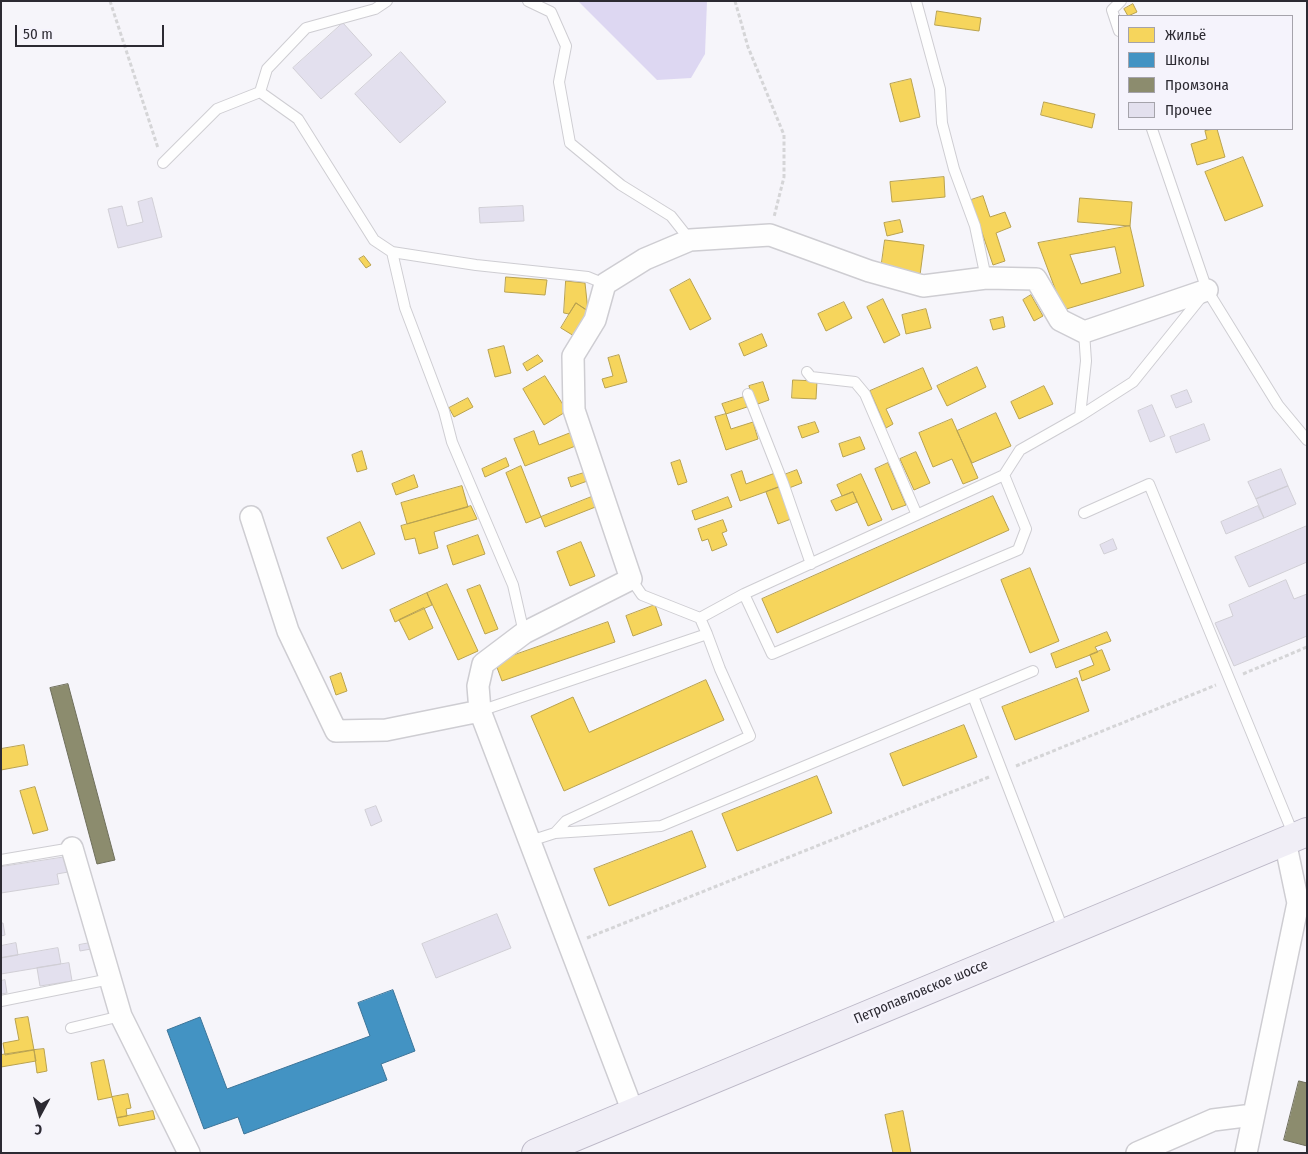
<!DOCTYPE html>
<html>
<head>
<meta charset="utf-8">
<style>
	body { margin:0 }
	#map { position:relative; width:1308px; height:1154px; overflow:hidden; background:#f6f5fa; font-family:"Fira Sans Condensed",sans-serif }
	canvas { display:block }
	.frame { position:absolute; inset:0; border:2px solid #2c2a32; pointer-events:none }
	.legend { position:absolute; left:1118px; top:15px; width:175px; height:115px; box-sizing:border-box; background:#f5f3fc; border:1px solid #a5a3ab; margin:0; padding:6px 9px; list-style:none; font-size:15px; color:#2c2a32 }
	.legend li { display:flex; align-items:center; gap:10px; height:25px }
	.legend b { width:25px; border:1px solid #a5a3ab }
	.north { position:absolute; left:15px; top:1089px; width:50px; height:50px; -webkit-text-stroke:4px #f5f3fc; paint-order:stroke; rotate:186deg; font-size:14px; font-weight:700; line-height:20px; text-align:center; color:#2c2a32 }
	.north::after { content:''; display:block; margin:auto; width:18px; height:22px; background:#2c2a32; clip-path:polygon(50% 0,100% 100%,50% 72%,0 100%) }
	.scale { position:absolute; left:15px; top:25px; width:149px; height:22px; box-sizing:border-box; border:2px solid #2c2a32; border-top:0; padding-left:6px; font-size:15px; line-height:18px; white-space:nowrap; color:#2c2a32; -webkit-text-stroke:4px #f5f3fc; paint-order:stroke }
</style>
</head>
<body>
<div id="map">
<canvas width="1308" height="1154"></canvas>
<div class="frame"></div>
<ul class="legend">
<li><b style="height:14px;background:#f6d55c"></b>Жильё</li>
<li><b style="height:14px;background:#4393c3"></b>Школы</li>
<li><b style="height:14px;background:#8c8c6e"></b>Промзона</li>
<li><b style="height:14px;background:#e3e0ee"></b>Прочее</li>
</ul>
<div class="north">С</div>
<div class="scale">50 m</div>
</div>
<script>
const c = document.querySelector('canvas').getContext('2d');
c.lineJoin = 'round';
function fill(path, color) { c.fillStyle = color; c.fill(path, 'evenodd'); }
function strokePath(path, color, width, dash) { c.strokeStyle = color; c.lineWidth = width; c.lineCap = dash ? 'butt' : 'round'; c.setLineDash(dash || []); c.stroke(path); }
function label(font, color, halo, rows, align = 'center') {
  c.font = font + ' "Fira Sans Condensed",sans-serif'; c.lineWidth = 5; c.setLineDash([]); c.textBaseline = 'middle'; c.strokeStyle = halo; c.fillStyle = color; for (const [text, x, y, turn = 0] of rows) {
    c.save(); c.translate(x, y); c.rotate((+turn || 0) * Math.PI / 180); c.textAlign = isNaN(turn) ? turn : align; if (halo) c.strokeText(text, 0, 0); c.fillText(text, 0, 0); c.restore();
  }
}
const green = new Path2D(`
	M578,1H707L705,54L691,78L657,80Z`);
const homes = new Path2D(`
	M1133,4L1137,12L1128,16L1124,9Z
	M937,11L981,18L979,31L935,25Z
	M911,79L920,117L900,122L890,84Z
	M1044,102L1095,114L1092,128L1041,115Z
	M1217,129L1225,157L1197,165L1191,144L1207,139L1205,131Z
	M1243,157L1263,206L1225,221L1205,172Z
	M944,177L945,197L892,202L890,182Z
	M983,196L990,217L1005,212L1011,227L996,233L1005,261L993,265L971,200Z
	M1080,198L1132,202L1130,226L1078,222Z
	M900,220L903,232L887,236L884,223Z
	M1130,226L1144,286L1063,310L1038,243ZM1115,247L1121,273L1081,284L1070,255Z
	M885,240L924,245L920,275L881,269Z
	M364,256L371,265L366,268L359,259Z
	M506,277L547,280L545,295L505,292Z
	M690,279L711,319L690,330L670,290Z
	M566,281L585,283L588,311L576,303L569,314L564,313Z
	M1031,295L1043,316L1034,321L1023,300Z
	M883,299L900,335L884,343L867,307Z
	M844,302L852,318L826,331L818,314Z
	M576,303L588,311L574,336L561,328Z
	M926,309L931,328L906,334L902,315Z
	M1003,317L1005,327L993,330L990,320Z
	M762,334L767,346L744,356L739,344Z
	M504,346L511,373L495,377L488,350Z
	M538,355L543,361L527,371L523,364Z
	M619,355L627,382L605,388L602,379L613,376L608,358Z
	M977,367L986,387L947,406L937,386Z
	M923,368L932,389L886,409L893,424L886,428L870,391Z
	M545,376L567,411L544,425L523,389Z
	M793,380L817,381L816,399L792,398Z
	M763,382L769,400L755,405L749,386Z
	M1044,386L1053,404L1019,419L1011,402Z
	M744,397L747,407L726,414L722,404Z
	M468,398L473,407L454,417L449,408Z
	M996,413L1011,446L972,463L957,431Z
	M726,414L731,429L753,422L758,439L726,450L715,417Z
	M952,419L978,478L963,484L952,459L933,467L919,433Z
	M815,422L819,432L802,438L798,427Z
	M534,431L539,445L572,432L578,445L525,466L514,439Z
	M860,437L865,449L843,457L839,444Z
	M362,451L367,469L357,472L352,455Z
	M916,452L930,483L914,490L900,459Z
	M506,458L509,466L485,477L482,469Z
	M680,460L687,482L678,485L671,463Z
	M888,463L906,505L892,510L875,469Z
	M521,466L541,517L526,523L506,473Z
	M797,470L802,483L789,488L784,475Z
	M742,471L746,484L775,473L779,487L740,501L731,475Z
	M587,472L590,480L571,487L568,478Z
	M861,474L882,520L868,526L853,492L842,496L837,485Z
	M414,475L418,487L396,495L392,484Z
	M462,486L468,507L407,524L401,503Z
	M779,487L791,519L778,524L766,492Z
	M853,492L857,502L836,511L831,501Z
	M594,496L598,506L545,527L541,517Z
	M993,496L1009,530L777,633L762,599Z
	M728,497L732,507L695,520L692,511Z
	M471,506L477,519L434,532L438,548L419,554L415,538L405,540L401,526Z
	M723,520L727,531L722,533L727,545L712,551L708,539L702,541L698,529Z
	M360,522L375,554L342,569L327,538Z
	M478,535L485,554L453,565L447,546Z
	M581,542L595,576L570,586L557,552Z
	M1030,568L1059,641L1030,653L1001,580Z
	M447,584L478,651L458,660L427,593Z
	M480,585L498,629L485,634L467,590Z
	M427,593L432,605L395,622L390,610Z
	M655,605L662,625L633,636L626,616Z
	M424,608L433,628L409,640L399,620Z
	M608,622L615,642L502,681L495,662Z
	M1107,632L1111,641L1095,647L1098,652L1056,668L1051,654Z
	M1102,650L1110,670L1082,681L1079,671L1094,665L1090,655Z
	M341,673L347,691L336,695L330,677Z
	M1077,678L1089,711L1015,740L1002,707Z
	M706,680L724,720L564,791L531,716L573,697L589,732Z
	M964,725L977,757L903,786L890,754Z
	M24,745L28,765L1,770V749Z
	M817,776L832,813L737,851L722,814Z
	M35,787L48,830L33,834L20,791Z
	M692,831L706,867L609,906L594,869Z
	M28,1017L34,1050L5,1055L3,1043L19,1040L15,1019Z
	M44,1049L47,1071L37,1073L34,1050Z
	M34,1050L36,1061L1,1067V1055Z
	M104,1060L112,1097L98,1100L91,1063Z
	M128,1094L131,1108L126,1109L127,1116L117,1118L112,1097Z
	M153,1111L155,1119L119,1126L117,1118Z
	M903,1111L911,1153H893L885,1115Z`);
const schools = new Path2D(`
	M393,990L415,1051L381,1064L387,1080L244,1134L238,1117L204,1129L167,1030L200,1017L227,1089L370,1036L358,1003Z`);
const industry = new Path2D(`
	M68,684L115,860L97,864L50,688Z
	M1299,1081L1307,1083V1146L1284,1140Z`);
const building = new Path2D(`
	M343,23L372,55L321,99L293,68Z
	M401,52L446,102L400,143L355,94Z
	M152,198L162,237L118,248L108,209L122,206L127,226L143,222L138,202Z
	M523,206L524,221L480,223L479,208Z
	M1187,390L1192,402L1176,408L1171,396Z
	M1152,405L1165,436L1150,442L1138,411Z
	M1204,424L1210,440L1176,453L1170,437Z
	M1281,469L1288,486L1256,499L1248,482Z
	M1288,486L1296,504L1264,518L1256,499Z
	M1258,506L1264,518L1226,534L1221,522Z
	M1307,526V562L1249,587L1235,557Z
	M1113,539L1117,549L1104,554L1100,545Z
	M1286,580L1294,599L1307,594V636L1234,666L1215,623L1233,616L1229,605Z
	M376,806L382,821L371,826L365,810Z
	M66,857L68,872L57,874L59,884L1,893V867Z
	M497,914L511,948L436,978L422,944Z
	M1,923H3L5,935L1,936Z
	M16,943L18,955L1,958V946Z
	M90,943L91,949L80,951L79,945Z
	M58,948L61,964L1,974V958Z
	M69,963L72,981L40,986L37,968Z
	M5,980L7,993L1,994V981Z`);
const path = new Path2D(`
	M110,1L158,148
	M735,1L748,47L784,135V177L774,217
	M1243,674L1307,647
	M1016,766L1216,685
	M587,938L989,777`);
const service = new Path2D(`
	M528,1L551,12L566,46L559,82L570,143L621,185L671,216L690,240
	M916,1L940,89L942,123L954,169L975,226L986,278
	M1119,31L1112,10L1121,1
	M260,92L267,69L306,28L375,9L387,1
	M1152,129L1207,290L1278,405L1307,440
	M163,163L217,109L260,92L298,119L374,240L392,252L476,265L588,277L605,284
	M392,252L405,308L444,411L452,442L513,585L524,633
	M807,372L811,377L855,382L865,394L917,515
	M748,394L783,483L811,564
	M1080,416L1086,361L1084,332
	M1004,475L1020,450L1080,416L1133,382L1203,295
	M1084,513L1149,484L1294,836
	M631,579L642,595L700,618L707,634
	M700,618L744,594L1004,475L1026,529L1018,550L772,654L744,594
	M973,696L1064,932
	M480,711L707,634L720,669L750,736L566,821L555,833
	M530,841L555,833L661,826L1033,671
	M1,860L72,848
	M1,1001L110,979
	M71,1028L121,1016`);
const minor = new Path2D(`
	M251,517L288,631L336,731L386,730L480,711
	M72,848L121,1016L189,1153
	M633,1112L480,711L478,686L483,664L524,633L631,579L574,410L573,356L595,320L605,284L645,259L690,240L770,235L869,271L923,286L986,278L1036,279L1060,320L1084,332L1207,290
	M1137,1153L1213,1120L1253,1115
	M1246,1153L1298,903L1285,841`);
const primary = new Path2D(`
	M536,1153L1307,832`);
const streetNames = [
	["Петропавловское шоссе",921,992,-23]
];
fill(green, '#ddd7f2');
fill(homes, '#f6d55c');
strokePath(homes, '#b9a24f', 1);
fill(schools, '#4393c3');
strokePath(schools, '#3c7498', 1);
fill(industry, '#8c8c6e');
strokePath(industry, '#6f6f5c', 1);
fill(building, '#e3e0ee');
strokePath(building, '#d0ced5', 1);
strokePath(service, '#cecdd2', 12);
strokePath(minor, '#cecdd2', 24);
strokePath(primary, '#bcb8c7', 30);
strokePath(path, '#d5d5d7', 3, [4, 2.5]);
strokePath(service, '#fefefe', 10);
strokePath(minor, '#fefefe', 21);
strokePath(primary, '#f0eef6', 28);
label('14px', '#2c2a32', '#f5f3fc', streetNames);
</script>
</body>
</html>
